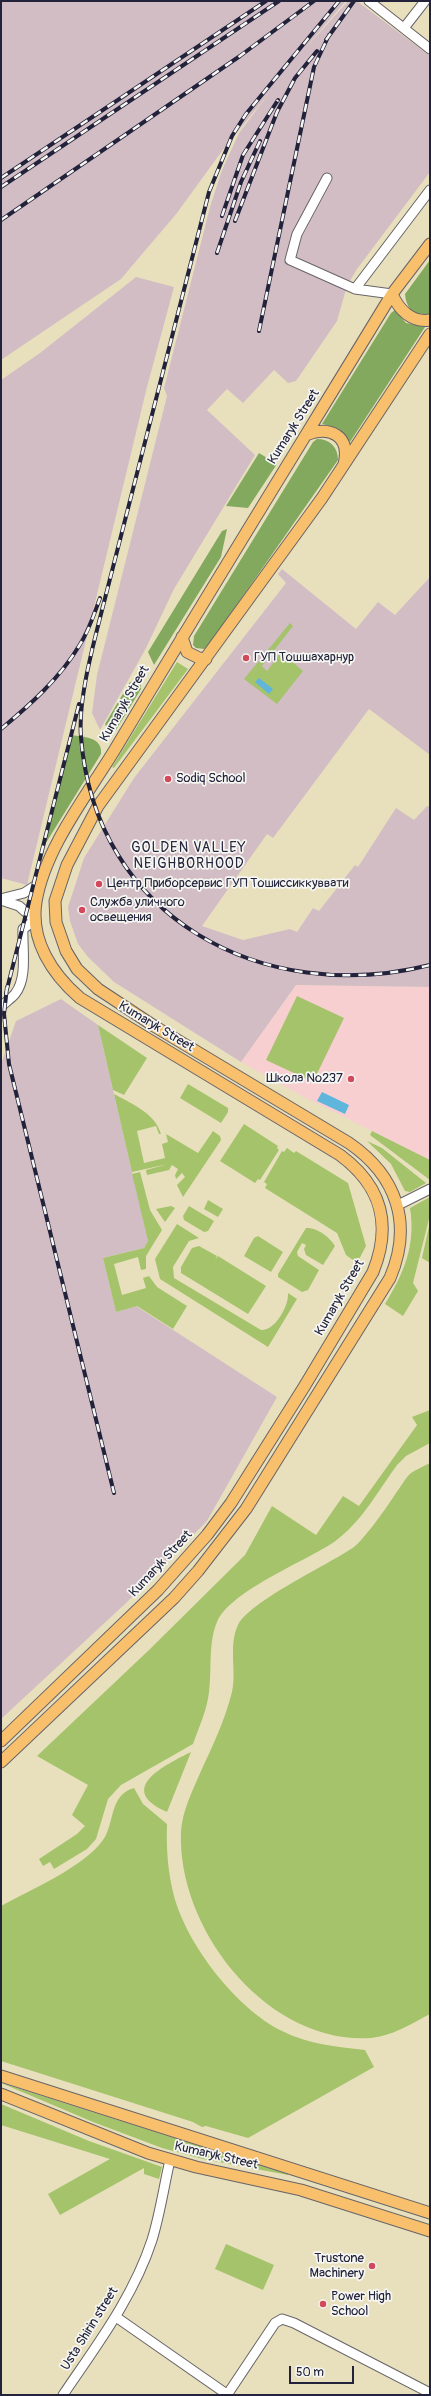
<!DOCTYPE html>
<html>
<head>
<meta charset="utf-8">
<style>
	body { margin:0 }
	#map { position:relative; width:431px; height:2396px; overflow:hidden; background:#e8e0bd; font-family:Pangolin,sans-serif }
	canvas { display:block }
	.frame { position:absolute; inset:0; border:2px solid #22223b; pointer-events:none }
	.scale { position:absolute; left:289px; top:2366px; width:65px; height:18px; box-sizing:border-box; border:2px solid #22223b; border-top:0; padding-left:5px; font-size:12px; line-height:14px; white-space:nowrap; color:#22223b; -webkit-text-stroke:3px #f6f6f2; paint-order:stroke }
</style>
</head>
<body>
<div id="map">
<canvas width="431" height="2396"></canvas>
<div class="frame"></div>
<div class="scale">50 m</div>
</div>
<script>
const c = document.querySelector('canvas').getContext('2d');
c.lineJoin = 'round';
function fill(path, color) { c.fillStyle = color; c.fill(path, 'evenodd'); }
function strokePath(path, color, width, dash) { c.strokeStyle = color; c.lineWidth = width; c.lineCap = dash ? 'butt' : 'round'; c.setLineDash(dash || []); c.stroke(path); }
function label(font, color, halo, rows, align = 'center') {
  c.font = font + ' Pangolin,sans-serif'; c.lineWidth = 3.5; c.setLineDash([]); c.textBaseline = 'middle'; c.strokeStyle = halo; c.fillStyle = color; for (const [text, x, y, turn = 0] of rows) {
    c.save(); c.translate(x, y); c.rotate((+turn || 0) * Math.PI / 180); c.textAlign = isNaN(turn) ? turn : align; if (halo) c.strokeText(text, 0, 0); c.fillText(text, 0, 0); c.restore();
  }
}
const built = new Path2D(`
	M296,985L430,987V1160L302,1096L241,1062Z`);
const industrial = new Path2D(`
	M1,1H346L302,52L348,1H357L430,56V172L357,269L347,286L337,321L296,381L288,383L274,370L243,403L227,389L207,410L255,455L174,589L145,650L100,730L92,713L97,675L167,396L164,388L210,207L222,170L239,133L270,92L222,151L177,213L121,279L1,360Z
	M136,277L174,287L147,387L27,885L1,878V380L40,353Z
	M282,569L356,629L378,602L395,615L430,577V755L369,709L273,838L267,834L202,926L243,940L290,929L297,932L313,908L319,911L355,865L358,867L396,808L414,820L427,806L430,807V987L296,985L241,1062L114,982L88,957L78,944L70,921L68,907L84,858L134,778L286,583L278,574Z
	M61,999L98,1025L148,1241L144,1248L103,1258L116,1312L136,1306L277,1397L207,1521L125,1604L1,1719V1064L16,1021Z`);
const green = new Path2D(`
	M290,623L293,626L262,666L267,671L281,652L303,671L277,704L244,679Z
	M177,662L188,669L114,768L112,767Z
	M297,996L344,1018L313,1082L266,1060Z
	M98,1025L147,1058L124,1095L113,1090Z
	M188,1084L228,1108V1112L221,1123L180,1098Z
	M114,1094C132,1104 155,1113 161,1134H159L156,1126L137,1131L144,1163L165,1158L162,1144L168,1142L166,1134L198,1153L213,1131L220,1136L221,1140L183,1197L177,1185L185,1177L182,1173L176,1179L175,1175L178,1169L172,1165L169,1170L147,1175L146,1170L168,1164L132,1172Z
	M244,1124L278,1146L277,1148L279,1150L260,1180L258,1179L255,1183L220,1161Z
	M372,1131L430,1160V1180L370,1135Z
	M367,1141L382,1148L426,1183L410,1192L405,1191L391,1164Z
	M287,1148L294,1153L296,1151L348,1183L366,1246L357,1263L346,1255L337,1233L265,1188L267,1184L264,1182L282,1151L284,1152Z
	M140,1172L150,1210L162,1230L146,1256V1269L141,1270L138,1257L114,1264L122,1295L146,1288L143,1278L149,1276L157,1287L187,1306L173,1329L137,1306L116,1312L103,1258L144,1248L148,1241L132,1174Z
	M430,1197V1215L413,1283L418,1291L403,1316L385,1304C404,1273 416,1245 410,1208Z
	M208,1200L223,1209L218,1217L204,1209Z
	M171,1206L175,1208L165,1222L156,1209Z
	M189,1206L214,1221L208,1231L204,1232L184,1220L183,1216Z
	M430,1222V1263L422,1258Z
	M177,1224L199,1238L189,1241L173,1267L174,1278L261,1330C275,1331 289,1306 288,1293L297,1299L268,1347L160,1279L155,1259Z
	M306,1228C316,1227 330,1237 335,1246L323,1265L306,1255L304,1249L306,1245L302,1243L297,1252L298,1256L319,1270L308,1290L302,1292L278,1277V1274Z
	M258,1236L283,1252L271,1272L244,1256L254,1238Z
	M199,1246L217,1256L215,1260L218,1256L266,1286L248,1314L181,1273V1267L192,1248Z
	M430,1410V1443L406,1456L397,1465C378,1491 361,1523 334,1542C306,1561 230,1591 217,1622C208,1643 212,1670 209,1692C207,1710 199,1727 193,1744L121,1785L108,1799L96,1839L87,1849L54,1869L50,1862L43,1866L39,1859L77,1834L85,1826L72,1815L88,1785L37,1756L149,1650L245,1555L272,1506L316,1535L343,1496L359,1506L417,1425L412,1417Z
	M430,1463V2014C411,2024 392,2036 371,2038C267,2045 177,1929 181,1832C182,1811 193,1790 201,1771C213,1745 225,1720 232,1692C237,1671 228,1646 238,1625C250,1601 328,1565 354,1547C366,1537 387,1507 396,1493C401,1487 405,1478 411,1473C417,1469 424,1466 430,1463Z
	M191,1752L167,1812C115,1789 165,1765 191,1752Z
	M134,1788L143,1804L167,1824C166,1848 168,1873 174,1896C187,1945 237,2009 282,2031C308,2044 336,2047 365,2050L374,2067L248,2138L206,2126L202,2127L193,2122L1,2061V1906C30,1890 84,1867 103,1840C115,1823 109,1795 134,1788Z
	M1,2083L288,2174V2175L203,2159L162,2148L93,2122Z
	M1,2104L89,2141L162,2167L159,2179L144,2174V2168L60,2215L48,2194L110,2159L1,2125Z
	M226,2244L274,2265L263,2290L215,2269Z`);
const forest = new Path2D(`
	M430,260V315C414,318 406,308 405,294Z
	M395,310L406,323L425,327L350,442L339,429L322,424L391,313Z
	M317,439C330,439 338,447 338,460L208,646L204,649L196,648L193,645L194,636L313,442Z
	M259,453L277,464L248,508L226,506Z
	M227,529L221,557L154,665L148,652L222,531Z
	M135,681L141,685V689L116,730L108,731L105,724L130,682Z
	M71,735C84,737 103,737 101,754L44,846Z`);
const water = new Path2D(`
	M259,678L273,689L269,694L255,682Z
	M322,1092L349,1105L345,1114L317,1101Z`);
const minor = new Path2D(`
	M369,1L430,49
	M404,28L425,1
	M327,178L297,234L290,260L355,289
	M392,294L355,289L430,190
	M1,899L24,893L41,882
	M1,900L19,906L35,920L23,929C22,948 28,978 15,994C11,999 5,1002 1,1007
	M398,1205L430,1189
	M116,2317L228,2395
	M63,2395C96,2346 133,2298 152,2240C160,2214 164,2186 170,2160
	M227,2395L275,2323L282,2319L294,2323L430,2393`);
const major = new Path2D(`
	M392,294C399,310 412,323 430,320
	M306,435C330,425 351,436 344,464
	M182,637L187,652L199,658L206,659
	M1,1741L158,1590L207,1535L231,1503L304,1387L373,1272C392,1225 382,1186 340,1155L80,998C52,974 30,940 36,902C45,847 89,793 117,746C207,595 300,445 392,294L430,244
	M1,1762L174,1598L198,1571L246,1509L390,1278C413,1224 397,1176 349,1143L154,1026L98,989L77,969L66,951L56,922L55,901L67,865L98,806L322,498L430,334
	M1,2076L430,2213
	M1,2094L148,2153L196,2167L301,2190L430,2231`);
const rail = new Path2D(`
	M339,1L246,114L232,136L209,192L101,614C92,650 78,701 81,737C95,918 263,1007 430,965
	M326,40L354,1
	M1,178L266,1
	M1,187L279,1
	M222,216L243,155L278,100
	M1,220L240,56L314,1
	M235,221L277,112L295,78L317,51
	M217,253L241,182L260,141
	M259,331L314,67L329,35
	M1,729C30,705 60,678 79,646C89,631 94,614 100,598
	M7,987L4,1014L9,1064L114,1493
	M6,993L79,704`);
const markers = [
	[246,658,4,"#d1495b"],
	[168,779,4,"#d1495b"],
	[99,884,4,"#d1495b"],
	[82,910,4,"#d1495b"],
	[351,1079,4,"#d1495b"],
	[372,2266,4,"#d1495b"],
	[323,2304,4,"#d1495b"]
];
const streetNames = [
	["Kumaryk Street",294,427,-58],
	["Kumaryk Street",125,704,-60],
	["Kumaryk Street",156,1027,31],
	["Kumaryk Street",340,1298,-60],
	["Kumaryk Street",161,1564,-47],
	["Kumaryk Street",216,2156,13],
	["Usta Shirin street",90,2329,-58]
];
const poiNames = [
	["ГУП Тошшахарнур",254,658],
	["Sodiq School",176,779],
	["Центр Приборсервис ГУП Тошиссиккуввати",107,884],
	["Служба уличного",90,903],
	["освещения",90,918],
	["Школа №237",343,1079,"right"],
	["Trustone",364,2259,"right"],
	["Machinery",364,2274,"right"],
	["Power High",331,2297],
	["School",331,2312]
];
const neighbourhoodNames = [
	["GOLDEN VALLEY",189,848],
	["NEIGHBORHOOD",189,864]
];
fill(built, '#f7cfd0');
fill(industrial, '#d2bdc5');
fill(green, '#a4c36b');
fill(forest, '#83a95f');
fill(water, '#5fb5dc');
strokePath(minor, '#676468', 11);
strokePath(major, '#676468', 13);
strokePath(minor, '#fff', 9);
strokePath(major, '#f8bf6c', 11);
strokePath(rail, '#22223b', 4);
strokePath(rail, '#f6f6f2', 2.5, [8]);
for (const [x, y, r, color] of markers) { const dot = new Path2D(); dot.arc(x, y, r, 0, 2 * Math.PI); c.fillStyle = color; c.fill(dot); strokePath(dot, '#f6f6f2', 1.5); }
label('13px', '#22223b', '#f6f6f2', streetNames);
label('13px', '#22223b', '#f6f6f2', poiNames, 'left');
c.letterSpacing = '1px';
label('14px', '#22223b', '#f6f6f2', neighbourhoodNames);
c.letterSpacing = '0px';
</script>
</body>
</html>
